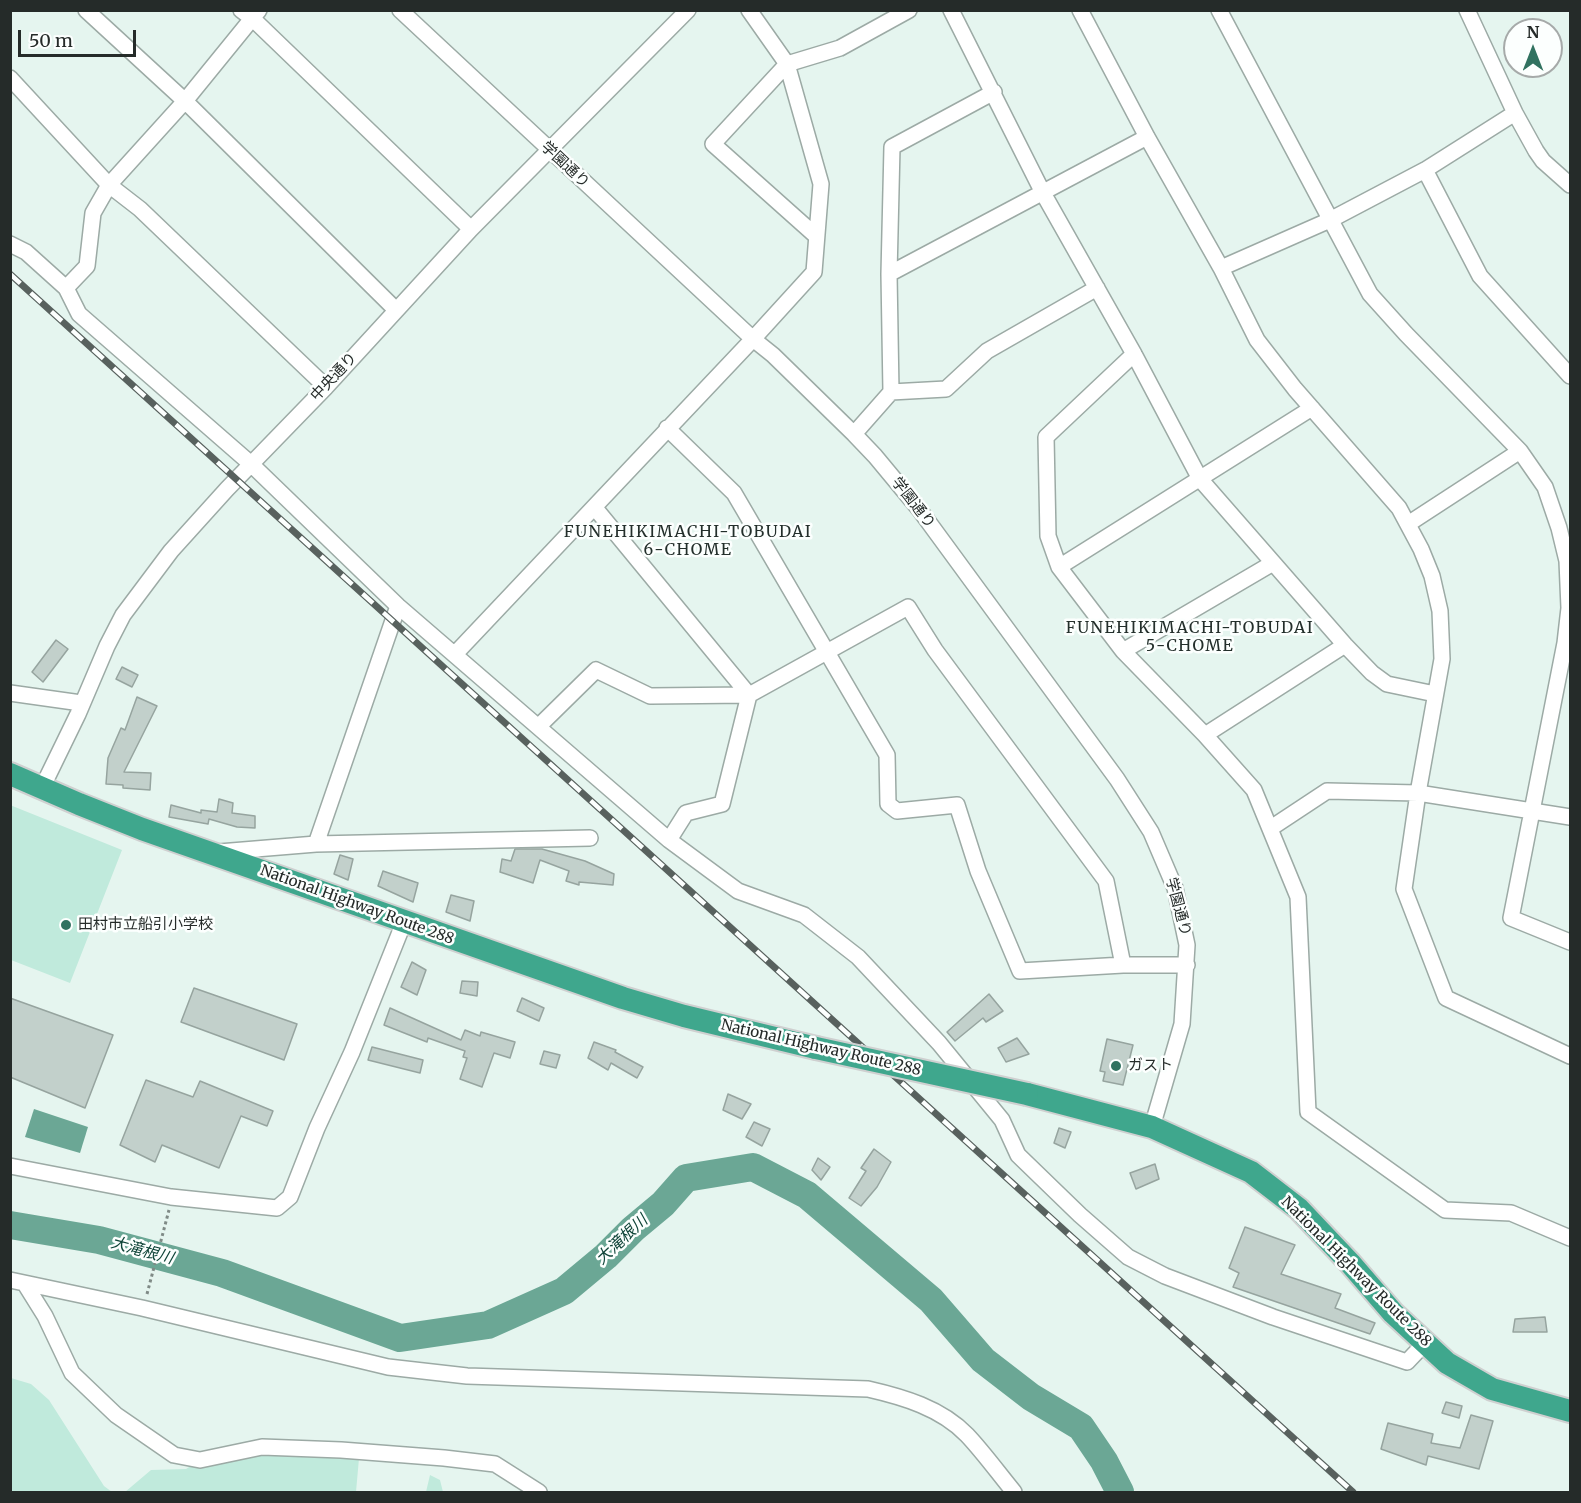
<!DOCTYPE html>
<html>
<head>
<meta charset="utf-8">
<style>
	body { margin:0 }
	#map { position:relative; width:1581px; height:1503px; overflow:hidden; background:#e5f5ef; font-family:Merriweather,serif }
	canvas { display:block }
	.frame { position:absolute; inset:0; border:12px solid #252b29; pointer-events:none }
	.north { position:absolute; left:1503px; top:18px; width:60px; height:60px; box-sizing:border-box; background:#fcfffe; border:2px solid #a6aaa9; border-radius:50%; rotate:0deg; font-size:16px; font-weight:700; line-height:24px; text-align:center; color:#252b29 }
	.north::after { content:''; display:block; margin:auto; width:21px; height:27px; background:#317260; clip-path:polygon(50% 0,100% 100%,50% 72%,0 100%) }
	.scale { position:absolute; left:18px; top:30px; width:118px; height:27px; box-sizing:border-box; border:3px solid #252b29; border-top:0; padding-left:8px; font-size:18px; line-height:21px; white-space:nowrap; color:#252b29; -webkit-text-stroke:4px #fcfffe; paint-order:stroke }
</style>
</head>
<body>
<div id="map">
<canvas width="1581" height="1503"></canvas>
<div class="frame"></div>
<div class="north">N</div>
<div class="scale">50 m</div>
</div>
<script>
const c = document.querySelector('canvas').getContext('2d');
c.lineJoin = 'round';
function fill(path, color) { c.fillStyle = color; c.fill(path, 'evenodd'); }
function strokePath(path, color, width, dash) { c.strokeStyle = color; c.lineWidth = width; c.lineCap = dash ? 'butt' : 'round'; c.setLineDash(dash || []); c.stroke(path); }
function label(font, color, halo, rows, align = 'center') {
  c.font = font + ' Merriweather,"Noto Sans JP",serif'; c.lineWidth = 5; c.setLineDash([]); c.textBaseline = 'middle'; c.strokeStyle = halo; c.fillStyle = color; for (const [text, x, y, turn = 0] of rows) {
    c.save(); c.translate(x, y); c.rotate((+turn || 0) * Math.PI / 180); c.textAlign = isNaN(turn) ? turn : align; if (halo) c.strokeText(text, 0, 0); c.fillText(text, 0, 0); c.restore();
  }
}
const green = new Path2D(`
	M10,805L122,850L70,983L11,960Z
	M11,1378L31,1384L49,1400L104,1486L112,1492H11Z
	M249,1441L360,1447L356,1492H125L151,1470L186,1469L216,1450Z
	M430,1475L440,1480L443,1492H426Z`);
const water = new Path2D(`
	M34,1109L88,1127L80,1153L25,1137Z`);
const river = new Path2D(`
	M10,1225L99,1240L222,1273L400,1338L488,1325L564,1291L606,1256L633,1229L663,1204L686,1178L753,1167L807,1195L931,1300L983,1360L1031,1397L1081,1427L1104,1461L1120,1492`);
const building = new Path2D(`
	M56,640L68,649L43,682L32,672Z
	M122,667L138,675L132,687L116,679Z
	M137,697L157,706L124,772L151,773L150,790L123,788V785L106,784L108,758L121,728L125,730Z
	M219,799L233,803L232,813L255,816V828L237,827L209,819L208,824L169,817L171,805L201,813V810L217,812Z
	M515,849H542L585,861L614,874L613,885L579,882V885L566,881L569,871L540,860L533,883L500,872L502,859L511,861Z
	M340,855L353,859L348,880L334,874Z
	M383,871L418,883L413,902L378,886Z
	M451,895L474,901L470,921L446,912Z
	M412,962L426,970L417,995L401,987Z
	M462,981L478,982L477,996L460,993Z
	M194,988L297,1024L284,1060L181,1022Z
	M989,994L1003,1011L986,1022L983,1018L955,1041L947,1032Z
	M10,998L113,1035L85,1108L10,1077Z
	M522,998L544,1008L539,1021L517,1011Z
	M390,1008L461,1040L465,1030L480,1036L481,1032L515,1042L510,1058L494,1053L482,1087L460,1079L467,1058L463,1057L465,1051L428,1038L427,1042L384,1025Z
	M1017,1038L1029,1054L1006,1062L998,1048Z
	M1107,1039L1133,1045L1123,1085L1103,1081L1105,1072L1100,1071Z
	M594,1042L616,1050L615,1052L643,1067L637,1078L611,1063L608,1070L588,1058Z
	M372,1047L423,1060L420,1073L368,1060Z
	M544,1051L560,1055L556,1068L540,1064Z
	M146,1080L193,1097L200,1081L273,1111L267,1126L241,1116L219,1168L162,1145L155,1162L120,1145Z
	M728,1094L751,1104L742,1119L723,1110Z
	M754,1122L770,1129L762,1146L746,1137Z
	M1059,1128L1071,1132L1065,1148L1054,1143Z
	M874,1149L891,1162L877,1187L861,1206L849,1198L866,1171L861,1168Z
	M818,1158L830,1167L821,1180L812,1170Z
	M1155,1164L1159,1179L1136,1189L1130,1173Z
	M1245,1227L1295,1245L1281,1274L1341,1294L1335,1308L1375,1323L1370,1334L1233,1287L1239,1273L1229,1268Z
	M1545,1317L1547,1332H1513L1515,1319Z
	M1446,1402L1462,1406L1459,1418L1442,1413Z
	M1471,1415L1493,1421L1479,1469L1428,1456L1426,1465L1381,1449L1388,1423L1433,1434L1431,1443L1460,1448Z`);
const path = new Path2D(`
	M147,1294L169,1210`);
const minor = new Path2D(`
	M86,10L185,101L396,310
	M241,10L253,19L471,229
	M400,10L753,339L773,355L854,434L875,456L919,509L1117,779L1151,832L1175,888L1187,945L1182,1024L1152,1127
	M951,10L1043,193L1134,354L1200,479L1345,645L1372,673L1387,684L1435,694
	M1080,10L1147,137L1221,268L1257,340L1295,389L1399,508L1421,549L1432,576L1440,611L1442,659L1418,793L1570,817
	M1219,10L1370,294L1406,334L1520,451L1545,487L1559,528L1567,561L1569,608L1565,643L1511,918L1570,942
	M1467,10L1515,113L1536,151L1543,161L1570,185
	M10,78L109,185L140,209L326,387
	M994,92L892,147L889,274L891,392L946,389L987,351L1097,288
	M1425,170L1480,276L1570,376
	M815,235L713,144L787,64L840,48L909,10
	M10,244L26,252L66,288L79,314L251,464L398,606L669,840L738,891L804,915L858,957L939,1043L1002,1120L1018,1155L1080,1215L1128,1257L1165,1276L1273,1317L1407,1362L1425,1343
	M1221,268L1330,220L1425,170L1515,113
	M889,274L1147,137
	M66,288L87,266L93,213L109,185L185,101L259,10
	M1134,354L1046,437L1048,536L1059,567L1123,651L1205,735L1254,790L1298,897L1308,1112L1445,1210L1511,1213L1570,1238
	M667,428L734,493L887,755L888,804L897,811L957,805L978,871L1020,971L1123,965H1187
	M854,434L891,392
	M595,508L749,695
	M1408,524L1520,451
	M1059,567L1312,408
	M1123,651L1273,563
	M456,653L753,339L814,272L821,184L787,64L749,10
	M10,693L81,703
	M539,726L596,670L650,696L749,695L908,607L935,650L1106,881L1123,965
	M1205,735L1345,645
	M42,788L78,714L107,646L123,615L171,551L227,489L326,387L471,229L688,10
	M1271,828L1327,791L1418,793L1404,889L1446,998L1570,1056
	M669,840L686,813L722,804L749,695
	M316,844L398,606
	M219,852L316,844L590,838
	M10,1166L171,1197L277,1208L290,1197L317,1128L352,1052L404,922
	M10,1280L142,1308L388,1367L467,1376L868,1389C903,1397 941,1408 967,1435C984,1453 999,1474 1014,1492
	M25,1284L45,1316L72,1373L116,1415L174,1455L200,1460L262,1447L341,1450L444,1458L495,1464L539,1492`);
const highway = new Path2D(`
	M10,774L79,804L142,829L623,998L684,1016L816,1048
	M1027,1094L1152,1127L1251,1172L1299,1209L1350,1263L1393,1313L1447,1363L1492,1389L1570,1411`);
const rail = new Path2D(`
	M10,274L1353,1492`);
const highwayBridge = new Path2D(`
	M816,1048L1027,1094`);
const markers = [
	[66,925,6,"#317260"],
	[1116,1066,6,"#317260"]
];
const streetNames = [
	["学園通り",565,165,43],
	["中央通り",334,377,-47],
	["学園通り",913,503,52],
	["National Highway Route 288",357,905,20],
	["学園通り",1178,907,75],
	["National Highway Route 288",821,1048,13],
	["National Highway Route 288",1356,1272,45]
];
const poiNames = [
	["田村市立船引小学校",78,925],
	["ガスト",1128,1066]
];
const neighbourhoodNames = [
	["FUNEHIKIMACHI-TOBUDAI",688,532],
	["6-CHOME",688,550],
	["FUNEHIKIMACHI-TOBUDAI",1190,628],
	["5-CHOME",1190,646]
];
const waterNames = [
	["大滝根川",622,1240,-43],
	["大滝根川",142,1251,15]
];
fill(green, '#c0eadc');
fill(water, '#6ba795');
strokePath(river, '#6ba795', 28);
fill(building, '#c2d0cb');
strokePath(building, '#96a49f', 1.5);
strokePath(minor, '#9caaa5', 18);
strokePath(highway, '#cfd0d0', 26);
strokePath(path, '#7f8a86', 3, [3, 3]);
strokePath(minor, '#fff', 15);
strokePath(highway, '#3fa78d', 22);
strokePath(rail, '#58615e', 7);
strokePath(rail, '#fcfffe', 4.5, [14]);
strokePath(highwayBridge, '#cfd0d0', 26, []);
strokePath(highwayBridge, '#3fa78d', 22);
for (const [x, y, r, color] of markers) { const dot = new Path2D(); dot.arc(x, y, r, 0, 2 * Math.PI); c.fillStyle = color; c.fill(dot); strokePath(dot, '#fcfffe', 2); }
label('15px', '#252b29', '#fcfffe', streetNames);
label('15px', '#252b29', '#fcfffe', poiNames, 'left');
c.letterSpacing = '1.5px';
label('16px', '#232f2b', '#fcfffe', neighbourhoodNames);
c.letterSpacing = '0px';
label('italic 16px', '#0f4438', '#fcfffe', waterNames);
</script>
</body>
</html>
